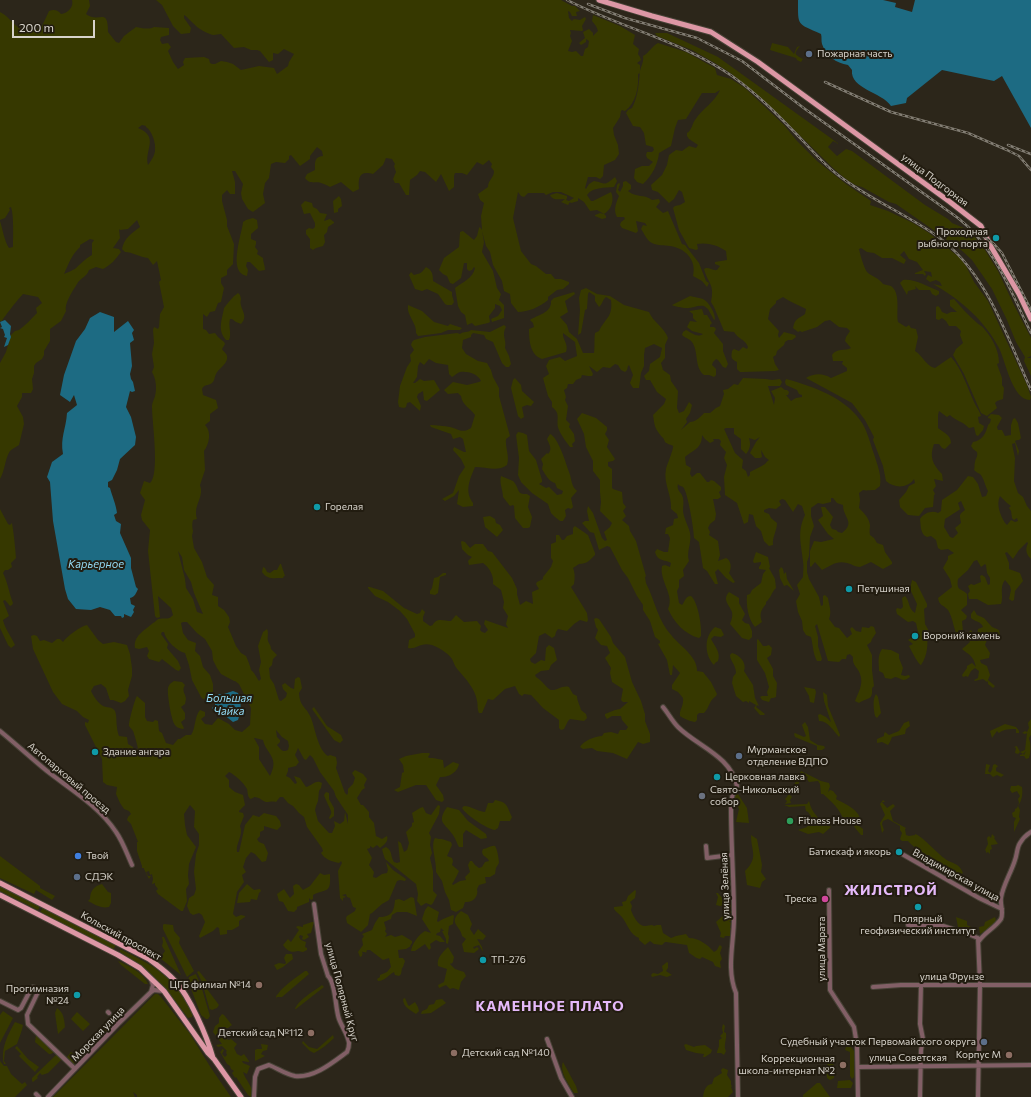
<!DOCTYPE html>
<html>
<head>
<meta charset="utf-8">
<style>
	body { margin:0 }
	#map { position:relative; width:1031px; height:1097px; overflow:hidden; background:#2c261a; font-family:Commissioner,sans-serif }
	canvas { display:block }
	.scale { position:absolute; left:12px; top:20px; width:83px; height:18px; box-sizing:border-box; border:2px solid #d7d3cb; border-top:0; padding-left:5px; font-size:12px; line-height:14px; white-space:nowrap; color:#d7d3cb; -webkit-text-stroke:3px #221c10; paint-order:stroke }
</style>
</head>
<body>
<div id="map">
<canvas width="1031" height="1097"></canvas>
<div class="scale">200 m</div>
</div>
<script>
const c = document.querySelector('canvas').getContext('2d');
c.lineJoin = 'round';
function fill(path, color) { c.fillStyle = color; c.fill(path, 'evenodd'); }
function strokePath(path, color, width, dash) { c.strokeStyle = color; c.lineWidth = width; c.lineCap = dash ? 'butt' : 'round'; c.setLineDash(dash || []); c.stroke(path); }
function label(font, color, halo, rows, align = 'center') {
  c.font = font + ' Commissioner,sans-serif'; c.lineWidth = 4; c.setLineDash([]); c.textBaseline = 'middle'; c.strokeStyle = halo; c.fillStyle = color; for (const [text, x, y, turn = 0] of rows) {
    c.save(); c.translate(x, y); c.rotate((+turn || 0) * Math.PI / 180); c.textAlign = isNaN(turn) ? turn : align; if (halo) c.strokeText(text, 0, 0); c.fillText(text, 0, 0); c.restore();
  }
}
const green = new Path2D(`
	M72,0H89L90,6L86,14C99,24 108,6 108,32L116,42L119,43L124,36L136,27C141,28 149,30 154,27L169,28V35L161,37L160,40L162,44L168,43L171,47L168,51L173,62L178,69L184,65L183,62L185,58L204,57L209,59L210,63L212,64H215L221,61L227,62L233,64L241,70L259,66L274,68L277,74L288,66L289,62L294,54L284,49L278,54L273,53V60L269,62L260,51L257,50H251L244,47L234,48L221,34C218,34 216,35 214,35C209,35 197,28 194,24C190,21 188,17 184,15V18L191,28L190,33L181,34L173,26L162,5L156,0H561L572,6H575L580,11L576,12L577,16H572L570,12L568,11L569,18L572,21L574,19L580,20L585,17L586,19L582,26L583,30L582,31L570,30L571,33L570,36L572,41L568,51L572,52L576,51L581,56H583L585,49L588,47L589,41L586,39V42L581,45L579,43L585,38L583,32L589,29L593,33V36L598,31L596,26L592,21L593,15L620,26L635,35L633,44L639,49L638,54L640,57L641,60L637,63L640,65V73L638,74C639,87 636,103 625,111L622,110L621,111L620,117L613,128L614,135L618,145L619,154L615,160L604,165L603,176L600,179L596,177H588L585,188L586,189L589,184L594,181C606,183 603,187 615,177L617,181L614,187C605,188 592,187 587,195L591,201H593L611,192C615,200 611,210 604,214L606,216V218L602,219L595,216V215L600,213L604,214L597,210L590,211L584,202L578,198V201L571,203L570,202L568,205L561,202L565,199C559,199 553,201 550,195L557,193L567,196V198L566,200L569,201L574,198L561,192H553L546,195L544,193H528L524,197L521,196L518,192L513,218L521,251L531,264L536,266L546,274H551L555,279H561L569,282V284L563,289L557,290L548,297V300C540,307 528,312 518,312L511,303L510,294L504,291L502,281L493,265L490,252L486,246L482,231L484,242L482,252L493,271L497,288L501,294L499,300L504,305V318L492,322L491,319L498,316L502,310L500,306L495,304V308L489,316L490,322L488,323L475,326L472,323L467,325L465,315L461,312L458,306L455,288C463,282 473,278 475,268L474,267L472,270L469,271L467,269V263H464L461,278L453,284L450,283L447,276L443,274L439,270L444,258L459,247L460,232L463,231L474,240L477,236L479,228L480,227L482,230L481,216L484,203L480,200L478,194L488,187C488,180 494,178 494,171L491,167L492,164L489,160L483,165L477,162L467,175L462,173H455L454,176V187L449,191L441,174L436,182L425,172L420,171L417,175L410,180L409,195H406L399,183H395L393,179L396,172L394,166L395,164L392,159L386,158L383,165L373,174C359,170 358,178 359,189L353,192L341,182L330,187C328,186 325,184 321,183C315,181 310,185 305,178L307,174L315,170C315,162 314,157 323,156L322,151L317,147L310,156V159L300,166L291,155L289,156V159L285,163L276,162L271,164L269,178L265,183L263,194L265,203L253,212L248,209L242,199L241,193L243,184L235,171H232L235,182V194H230L227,190L222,195V201L227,220V226L234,244L233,264L227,270V275L221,278V283L224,288L221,302L218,303L215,311L210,312L207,317L203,314V329L206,330L209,334L215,333L218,337L224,342L225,344L222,349C223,351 227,354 227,356C229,363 218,369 216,374C214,378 215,380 212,383C208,386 204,384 202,389L203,395L216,400L218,408L210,414V421L205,425C212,432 209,444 204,451L205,470L200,485C204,495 196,503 196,512C196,514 196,516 197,519L193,520C192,524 192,527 193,531L192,536L194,548L202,562L207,577L214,585L212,595L218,597V606L224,610L229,617L230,622L228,627L236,646L241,653L246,656C248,661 250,665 251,670C255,673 256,677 259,681L261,679L259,670L261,662L258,646L263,632L267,629C269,633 267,637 268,641C269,644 271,645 271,649L277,655L273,659L272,665L269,668L270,678L274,684L279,700L281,701L286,697L287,693L283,689L282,685L285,683L291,688L294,689L295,679L298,677L300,678L302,688L299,693C300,708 307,707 311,718C315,728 318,750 328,756L330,755L336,757L337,763L336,768L345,793L347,795L348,793V789L353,784L355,778L352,773L355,770L363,774L367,779L364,785L365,788L362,790L357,798L361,805H363L369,812V817L374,823L376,836L382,839L387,836C389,841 384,845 380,848L377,845L373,848L370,846V848L367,849L372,858L369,865L374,872L373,877L376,878L382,874L387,873L388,870L386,862L393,870L406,879L405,881L400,880L397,881L389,900L382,904L372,913L370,914L368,925L361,932L347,923L346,918L347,916L355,911L356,908L353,907L350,898L347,897L346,894L342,895L346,897L343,898V901L340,898L338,871L342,863L341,861L339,863C333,862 324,859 321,853L323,851L322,848L307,827L304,817L299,813L293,806L288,803L283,797H280L276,802C273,801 270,802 266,802C262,801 260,797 254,797L253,798L250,799C247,795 248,792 247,789C244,783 234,774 229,772L225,776L229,780V787L235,792L243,795L245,805L239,811V812L243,813L244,816L240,826C244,835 235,844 237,852H239L240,848L245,825L253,815L259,817L264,813L276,816L280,821L281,826L277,830L264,826V830L260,832V836L257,839L259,842L264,844L268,853L266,861L262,862L255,854L251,852L246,858L243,867L246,872L242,875L244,882L237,892L233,914L236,917L241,915L245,916V917L239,921V926L232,930H227V934L220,935L219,928L217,927L213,931L200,938L199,936L205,922L202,915L199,913L193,915L190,913L187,906L189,898L194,895L196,889L194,872L196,854L199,845V834L194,827L195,811L190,805L184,814L185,825L187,835L196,847L189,864L188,875L189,884L186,889L187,901L183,911H181L158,894L156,891L158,889L155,885V883L152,884L153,879L152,874L150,875L149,871L146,872L148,876H151L149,879L144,869V868H142V866L137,851V842H138L131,824L127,820L128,817L131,814L129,811L124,809L120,803L116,794L117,787L107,785L103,782L102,759L85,725V722L88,723L89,720L83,717L77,711L62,704L53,692L33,649L31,636L34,635L37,636L40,641L44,640L52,643L57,639H60L63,642C67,636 81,626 87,625L98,640L103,644L114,642L127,645L130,654L132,668V676L128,690L129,696L125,701L121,703L113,700H110L106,688L101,684L94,686L91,691C94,697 97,702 103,706C107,708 112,706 115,711C117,716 116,721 117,727C117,730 118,733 119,736L127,737L128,744L133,747L134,750L138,749C138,747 134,733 133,731C132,729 130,728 129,726C128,724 135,698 137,696L145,703V717L147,721L153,722L155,720L158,721L159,731L162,733L166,743L173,745L178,739H180L186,735H191C196,728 194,717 200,710L205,712V716L201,719L205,724L212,725L218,718L229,724L235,730L242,732L250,725L251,708L239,684L235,681H234L221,674L217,668L213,660L212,651L205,639L197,633L187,622H183L181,623L183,633L188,640L196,643L195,651L200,656L203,667L210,675L213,684V702L208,698L203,699L201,697L192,680L189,665L185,653C177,651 166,641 164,632H162L161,634L168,644L167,648L178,661L181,668L179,671L176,670L162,659L159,662L149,659L147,656L149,651L147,647L139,649L135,648C133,636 145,630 153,623C154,623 158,619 158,619C164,617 168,621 173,615L171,608L158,596L160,617L157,618L155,616L148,551L150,530L142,520L141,515L145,500L140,493L144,481L150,483C160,475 152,422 152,407C152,402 154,400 155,396C157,388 156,379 152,372L154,367L152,354L154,343L153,330L154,327L158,329L159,327L160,314L164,307L159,282L161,280L157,261L153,265L148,258C140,257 132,252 125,252L122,249C124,238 132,233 140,227L137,220L128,229L120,230L119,229L120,238L113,248L119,249L121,252C115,260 112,264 103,269L96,267L89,270C86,278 80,278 77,284C72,292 64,304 66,311L61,321L50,329V341L44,351V355L42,359L36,363L34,366V373L32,379L33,389L31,393H22V397L17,406L23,417L24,424L19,445C16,447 12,449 10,451C5,458 5,471 0,479V363L6,352L11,335L15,331L19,330C26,325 31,319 37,313L36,308L42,303L38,297L23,294C19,298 4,317 2,321H0V221C3,230 4,240 9,248L13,247C13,236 14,216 11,207L9,208L10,210L5,218L0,220V12C12,18 16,31 31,33L42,26L49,11C54,9 58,10 61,14C68,13 74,7 72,0ZM142,125L146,126V127C152,131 156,143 155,150C155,155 151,161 148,165C144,150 160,137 138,128ZM90,239L94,240L92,243V255C86,258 83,262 78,266C75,270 68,272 64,274C68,266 71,255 80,247V245ZM178,551L182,557L184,570L191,582L194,593L203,614L197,612L193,599L186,588L185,579ZM276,730L282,737L288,741L289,746L288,750C282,753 281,749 277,745L280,742V740L277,737ZM254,738H255L263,740C266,754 280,757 270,776L259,759V747ZM298,748L304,759L306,760L310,755L313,758L320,772L334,791L336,797L348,815V824L345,812L344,821L340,824L334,821L335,826L332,833H329L318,821L315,810L316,806L318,801L319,791L321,788L322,783C316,779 313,785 306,787L300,778L294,776L297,783L295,784L290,778L286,776L288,771V768L296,766L299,762L295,755Z
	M655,33H667L718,57L839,144L833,141L828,147L837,156L846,149L852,151L925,205L948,219L952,223L964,228L973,235L985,250L998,271L1013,303L1031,338V356L1027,358H1031V376L1024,361L1025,357L1016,342L1007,320L992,289L972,260L959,248L954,246L942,236L896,204L889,202L862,187C852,185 841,175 833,168L777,113L732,74L715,63L692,50L657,36Z
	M658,43L686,52L715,68L717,75L731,79L745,88L784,125L797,141L817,161L846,184L871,201L870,205L888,211L913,223L929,233L960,258L966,266L974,282L988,301L1027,385L1031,397L1030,400C1012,400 1005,359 999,348C985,321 960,299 933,284L942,286L940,282L936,280L930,282L926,279L928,275L932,277L931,272L924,271L926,274L925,276L923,274H915V273L923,270L917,262L909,259L904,251L900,255L906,260L904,264L892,258H882L874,253L867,252L861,248L857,250L859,249C860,254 864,268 867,272C871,276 879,278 883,284C885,285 889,285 891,286C901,293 896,312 898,322L906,327L909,325L911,328L916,329L918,337L915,351C923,356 926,366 935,368L951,357C962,369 967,387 974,402C976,407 980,411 981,416L978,417L979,423L984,426L983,430L978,436L976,435L974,427L969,428C961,420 957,422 950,415L947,417L939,411L938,415V428C943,432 951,435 951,443L945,449L942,448L939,444H934C929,457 933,465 942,474L943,481L934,479L936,486L933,490L935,494L934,495L933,507L925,508L919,516L908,515L900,507L899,500L906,492L909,486L915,483L914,479C908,488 895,489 886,481L883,466L873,440L874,437L865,420L852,403L806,378C814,373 823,373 831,378L847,371V368L842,364L843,361H833L832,355C836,348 845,351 851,348L845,341L846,337L850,331L847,328L839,327L830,320L825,321L817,327L802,332L800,331L798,332L793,328C795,318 798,319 805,314L806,309C799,305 790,302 783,297L776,301V303L770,309L768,319L779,331L778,335L779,338L784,332L795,335L796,337L792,340H788L785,342L784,345L777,351L776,355L773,357L775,364L779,370L775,371L743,372H740L737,369V362C731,359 731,358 732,351L734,349L739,351L743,347L747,349L748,347C745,339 738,339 734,332L724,331L714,307L711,302C715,284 708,284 704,269C708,266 712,271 717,270L720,266L715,264V262L727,260L726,251C718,245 706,242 697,244L698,249L696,250L689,248L679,230L673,208L675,206L680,205L685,202L682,192L679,190L674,199L669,203L658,192L652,190L651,185L662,175L667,165L669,155L676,150L682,151L689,146L696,148L698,145L689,139L687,136V133C692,130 692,124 695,120C702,109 715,102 720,90L715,93H702L686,119L678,120L675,128L671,146L659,153C658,164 652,176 643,184L637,182L634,178L635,169L642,166H649L653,162L647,158L646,155L647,152H652L654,150L653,147L646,145L644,133L640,127L633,126L626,113L628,110L632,108C638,97 639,83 640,71C641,66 644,62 643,56C649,53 652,46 658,43Z
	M772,43L788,47L794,54L797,47L800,46C793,55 795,54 803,59L801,62L797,60L796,58L770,50Z
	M626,181L631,185V189L628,191C636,198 645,194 652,200L659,199L660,202L656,207L663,213L668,211L682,244L685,245L699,263L706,281L709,283L707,287L702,281L693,276C697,260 685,248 670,246C664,245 658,246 652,243C647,241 644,233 641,229L643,225L647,226L645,223L636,221L638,231L636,233L622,228L620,225L621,222L625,219L624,217H617C613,210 616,203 619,196L616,192L617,185L619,183L620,184L618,190L620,192L623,186V182Z
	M339,196L341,199L342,206L338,209V212L334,213L333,201Z
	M305,201L312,203L313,207L317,209L320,213L327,214L324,221L330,219L334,222V223L328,227L327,232L324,235L325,242L323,246L316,248L313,250L310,248V239L306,234V230L309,228L313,229L315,227V223L310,213L304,214L301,205Z
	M253,218L257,220L258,228L251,234V239L256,241V244L255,247L258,251L257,254L263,258C263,262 265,266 265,270L259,271L250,262H247L246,266L248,270L247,276C227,273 242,234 243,222L246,220Z
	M426,267C432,270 433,274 433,281L452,292V295L454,302L452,305H447L445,304L438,294L427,289L422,291L415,289L409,275L411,272L414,275C422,273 421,273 426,267Z
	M903,280C913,278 929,287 939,291V294L936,296L932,294L930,290H919L915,286L916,289L908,291L907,295L900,283Z
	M586,288L597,294L610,296L624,305L649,312C653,322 665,328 668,338L665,345V358L661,363L663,370L670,375L671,381L678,391L677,408L679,413L684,411L689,402L692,405L690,413L686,419L687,422L681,430L690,422C695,422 701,417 704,413H710L716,408L720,406L724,394L723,390L728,389L734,384L738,385L743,378L766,379L772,380L780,379L782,382L780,386H768L774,405L775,398L771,391L781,387L785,390H787L789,392L788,395H786L791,401L796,398L802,397V395L799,394L797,390L786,385L785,382L786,379C812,386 844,397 860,420C867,429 870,443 874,454C877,464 882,475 880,486L875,490C870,490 866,491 863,490L859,493L860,500L859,508C864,513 869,518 870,525C870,529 869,531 870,535L874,538L877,543L883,545L885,552L892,562V564L883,569L871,562L860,567C855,567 852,564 847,563C837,560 830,566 822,570L815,562L811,567L810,566V551L814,541L821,542L834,539L828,534L818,520L823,516L821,507H825L833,517L830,525L832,529L836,530L838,532L842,533C856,522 843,518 843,505L837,503L833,498H831V502L823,504L818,503L811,508V516L814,526L810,537L809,556L807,562V572L809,579L819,597L821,606L823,605V596L825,595L828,598C829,606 832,611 829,619L835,627L839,628L847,638L852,634L850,629L852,627L856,631L861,632L862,627L869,628L871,626L874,627L876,633L872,639L871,642L867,645L872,655V670L874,686L872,688C873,701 868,697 859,703L855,701C858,693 864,684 860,674C858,667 852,666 853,657L850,654L847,655L846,659H842L839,662L828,661L817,624L815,626L818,637V646L822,659L821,661H817C813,654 813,645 811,637L806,635L803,630L802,621L798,612L796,601L800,594L797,585L803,577C803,572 804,566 803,561C801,543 797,532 805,515L802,506L798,504L793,512L785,500L782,499L779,501L781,505L776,509L769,508L764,510V512L769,514L771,518L777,523C777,531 772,537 773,545L769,546L764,541L761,531L756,526L753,515L749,514L748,522L744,524L737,503L725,495L724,477L727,465L724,458L726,452L720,445L721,441L719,439H713L714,441L710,443L705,439L702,435C702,448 695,449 685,457L686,465L691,468L690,474L692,477L697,473H700L707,482H709L711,480L714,481L721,487V490L719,492L721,497L718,499H713L716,514L715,520L710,524L708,528L710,532L709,535L718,541L720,555L718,561L726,558C731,560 732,568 729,573L735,582L733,583L726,578L718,569L715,572L718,584H715L707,571L703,568L699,542L694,538C694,531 688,492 683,487C682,486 679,486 678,484C676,491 682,492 683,498C684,502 683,507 683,510C683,517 689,527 690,533C692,543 686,552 689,561L683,570L684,576L679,580V587L677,591L679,603L682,605C685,602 685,596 691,596C698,602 702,626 701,636L699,638C684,634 674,622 668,609C675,595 659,581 662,566L665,565L670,567L671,563C664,559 658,562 655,552L657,549L664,552H668L670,538L668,534H665L666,528L673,525L674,519L678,518L677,514L671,509C672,495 663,483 666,469C667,465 674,448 673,446C672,445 667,444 665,442C664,440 664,438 662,437C654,427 655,427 653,415L664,404L666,399L657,392L650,380H646L644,376L649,371L650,364L660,357L662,348L654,344L645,348L644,355V366L641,373L639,388H633L630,383L633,375L629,365L628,366L627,370L625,372L621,370L618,365L615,364L610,368L603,367L597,372L589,366L593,374L592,376H588L582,375L581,378L576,380L573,384H568L567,388L564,390L566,397L565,400L568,406L566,420L570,424L569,427L574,434L575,441L572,444L573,447H570C567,443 561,435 559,430C555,421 562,414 552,407V402L548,396L543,378L549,374L546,366L549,360L560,357L565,361L577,356L575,342L563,333C562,339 569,344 566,352L542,359C530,355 529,340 529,329L534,327L533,323L530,320C537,315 552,313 551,301L554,298L574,292L575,294L565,301L568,312L560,317L567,325L569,332L577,339L583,353H594C595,345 594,340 595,333L599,331C606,317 613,317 611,300L606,297C602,300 603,304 599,307L595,301V296L589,292L588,294L587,309L585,310L581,333L578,335L580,310L579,298L581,290ZM726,428H734V434L741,439V449L746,454C750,449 751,445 749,438L755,440L760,437L756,442L750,453L755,458H760L762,457L761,450L765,457L769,460C767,461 766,463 765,464C761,467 755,469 750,472V475L748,477L746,471L742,468L743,460L735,453L725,431L724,429Z
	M238,293L240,295L241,299C238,308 250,315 241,324L236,322L232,319H230C228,326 232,334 229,340H226C217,330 222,320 224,308C228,303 232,297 238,293Z
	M690,296C694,297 700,298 703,299C709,302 715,313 715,319L714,320L708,309L704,306C697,305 691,309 685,308C684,308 673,306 672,305Z
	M954,299C961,307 968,315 976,322C979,325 983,326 985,330C993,339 999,351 999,363L997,364L1002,378V385L1004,388L1003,399L997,401L995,403L997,408L987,416L981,413L964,374L953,355L956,349L963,343L960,335L961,331L956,326H949L946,321L942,318L939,320L936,319V307L938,306L940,308L942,312L947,314L951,312H957L950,306V300Z
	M408,305L422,311L434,322L448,326L450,324L462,328L460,330H448L441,333L418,336L416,333C417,323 406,315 408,305Z
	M702,309L704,315H707L712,323L710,325V327H714L716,329L714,333L723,344V351L728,364L726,368L723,367L718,360L716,359L713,362L712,365L716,369V375L714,377L709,375H704C694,367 699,352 692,342C690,339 685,338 682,335L683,332L686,330C692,333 697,338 703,334L692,331L687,327L690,321L697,322L693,318V314L689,311Z
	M504,325L506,327C501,336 507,339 505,348L509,356L511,364L509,367H506L502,363L493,342L486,339L484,335L473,333L471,335V337L463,340L462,348L466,354L478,361L487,363L491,370L493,377L499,388V396L510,436L506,439C505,448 510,456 507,465C498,472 486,467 475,467C470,479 464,491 473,503V506L463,507L457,504L459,490L454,496L445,501L442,499L453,493L459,476L465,467L461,459L453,450L454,447L464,452H466L463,439L460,437L453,439L451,434L431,427L430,425C437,425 444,426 450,427C459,429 462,434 471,428L475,415C470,408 462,405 461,396L458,393L448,394L444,390L453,382L467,385L479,382L481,381C478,374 468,371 460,372C457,373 454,376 452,377L449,374L448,365L436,363L429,359L424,365L420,362L418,366L417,377L413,383H415L420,379L424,381L434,380L440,390L427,401L424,400L423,391L418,394L417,397L421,406L420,411L410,402L407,403L406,407L404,408L399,407L398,402L400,386L407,367L411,361L410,355L414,350L411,345L412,342L414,340L425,337L457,333L460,334C464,331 468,333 471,330L490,332Z
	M515,378L521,385L522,391L534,402L531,406L527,405L522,407L524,417L521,419L518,416L511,388L513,380Z
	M582,413L596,418L607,427V430L605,434L609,440L607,447L615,459L613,461L608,462V466L612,469V488L613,489L622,492L623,503L626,507L623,511L626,516L622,520L629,526L630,531L636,541L646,576L645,577L646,583C655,601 658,621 672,636C680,646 698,657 697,671L703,672L711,682L717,694L716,696C708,702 710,707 704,713H699L697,715V720L695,722C692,722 682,718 680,716C679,710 684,706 683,698L678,692L672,689V685L680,673L673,665L672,675H670L667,660L658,644L660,643V641L655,637L650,621L643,610V605L637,596L628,578L622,570L610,547L607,546L599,550L594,533L590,532L582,523L585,521H589L587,511L588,506L593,513L602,538L605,541L607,540L604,532L610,527L612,523L600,511L601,502L600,492V480L593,471V461L586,447L584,434L578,421L577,419Z
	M991,414L999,415L1002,418L997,427L998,430H1002L1005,436L1011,435V425L1013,419L1015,418L1018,423L1021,438L1019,440H1017L1015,441L1019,451L1018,456L1015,443L1012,444L1015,458L1014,481L1018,493L1023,497L1027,506L1031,511V559C1026,554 1025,550 1028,543L1027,542L1019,550L1013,559L1007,552L1005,553L1009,563V569L1020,573L1023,581L1015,591L1014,600L1012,601L1009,599L1011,590L1010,586L1005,580C999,587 1004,597 1001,604L988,605L977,599H969L968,594L970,591L968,586L971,584L974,585L981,582L980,576L982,575L985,577L988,585L990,584V578L987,573L986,565L985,564L981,567L977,560L974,561L968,570L958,579C956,592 962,588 967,594V605L961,610L967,616L966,619L962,621L963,632L967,634L971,630L974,635L977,636L978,629L983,627C981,621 975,622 971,618V614L974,610L977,615L984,618L992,627L999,630L1000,635L997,639H995L991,637H988L985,645L990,653L989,658L980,660L981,663L987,666L990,675L988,680L995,686L993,688L988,684V681L987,682L983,679L975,681L974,680L978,678L979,671L975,668L971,671L968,677L966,676L963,677L962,675L967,668V666L972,663L976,667C973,655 970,656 962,649L970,642L968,638L957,635C953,627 953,618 948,610C944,605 939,606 938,598L952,587L950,579L943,568L948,559V556L954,553L948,549L941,550L938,548L936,540L931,536L927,537C920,534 921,526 920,519C924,513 932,510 938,513L941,511L942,500L957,490L968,476L973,477L978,484L982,497L986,496L988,491C985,486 984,478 980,474C978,473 976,472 974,470C975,467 974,465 975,462C976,457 978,457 977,452L973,449L971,446L973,442C982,441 986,433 988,425L990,423L991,419L988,418V417ZM1000,496L1007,503L1011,506L1009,508L1011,511L1012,518L1014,520L1017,518L1015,512L1018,521L1015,522L1011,520L1007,525L1005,523C1000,515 996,504 1000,496ZM961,501L965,510C958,515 960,515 961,523L955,528L958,533L953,538L950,537L944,527L945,519L959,510L960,509L958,503Z
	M518,432L523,433L527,435L529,451L536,460L542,480V482L539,484L546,488L549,487L557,495L562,494L563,491L557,488L555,483C549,482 545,474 542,469L543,464L541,459L547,453L548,454C553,449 549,444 547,439L550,434C558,437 566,463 569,472C571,476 571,482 573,486C574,488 576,490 577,491L571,498L573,507L571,509L568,508L565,510L566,516L563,521H560L555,517L551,513L548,504L532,493L521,482L518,475L519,458L516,435Z
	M501,476L513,481C520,488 516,495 527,494L530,496L528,507L532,517L530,527L528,528H523L515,518L514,506L513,505L510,506L503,497C503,490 499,483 501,476Z
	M0,509L8,524L10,525L12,523C14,535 15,546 16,558L11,563L12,567L8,570H5L3,573C8,583 9,593 13,603L12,605L10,606L5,600L3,601L9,616L3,620C5,629 11,636 15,645L11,648L8,645L0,628Z
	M490,516L495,519L496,523L500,525L503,530L497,537L485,527L483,517Z
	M575,526L588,535L595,553V555C590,560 587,564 579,564L573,568C575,572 575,579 574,584L571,587L587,613L588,620L587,622L580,620L574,624L567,631L558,629L556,632L555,636L552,638L545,633L539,636L536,653L530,659L531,662L535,664L541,660L545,661L546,648L549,645L554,648L557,660L551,665L549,670L541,671L535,675L536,677C542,680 547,689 551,690C557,691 562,685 569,687L573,694L577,696C577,701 580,705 581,710L586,714L587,718L584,721L570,719L568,721L564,729L561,730L559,728V720L543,708L531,695L524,694L522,696L519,694L515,686L505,689L493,700L488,699L482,713H479C477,709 478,704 477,701C475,689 466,679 458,670C455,667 454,663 452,659C448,653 438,647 432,645C419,642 417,650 408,648L409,640L415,637V634L407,619L400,611L388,602L375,596L368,588V587H370L383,591L404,608L417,614L420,613L422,609L425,612L423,617V621L430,626C436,624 430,627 435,622C438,618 446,621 451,621L456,615L464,622L477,621L481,626L480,630L482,632L485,633L488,630L484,624L485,620L508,628L506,624L508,616L503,608L504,602L501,590L493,584C494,576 490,568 483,563L469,565L468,561L472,557L468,555L462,549L461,542L462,541L465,542L470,548L475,544H483L488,551L492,552L512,578L517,589V594L520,605L526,601L533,604L532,592L539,589L536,584L537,582L543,579V577L551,567L553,561L551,558V544L556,542V535H559L562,540H564L567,536L573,534V528Z
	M756,552L768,557L770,567L769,568L775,579L776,588C771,593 771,598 766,602V604C761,610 759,614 762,622L755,627C748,619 746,605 747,595L750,594L752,590L761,583L763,574L766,570L759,569V567L761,564V562L754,563L753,561Z
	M280,564H281L285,576H284L283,578C274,578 267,580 262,572L263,567L265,568L267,572L270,573L274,570H277Z
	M781,567L783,569L784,574L786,572L787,579L794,591L787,585L784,586L780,578L779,570Z
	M443,573H446V575L440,577L438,593L435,595L430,594V591L432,588L434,578L438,577Z
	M912,580L916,582L927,604V607L924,609L925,624L929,631L927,632C928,644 928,655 921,665C918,664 911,650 909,646L913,644L908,640L911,638H917L918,632L916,623L913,621L908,622L897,614L896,610L897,608L901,609L903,607L902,598L905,596C910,601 908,609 915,613L917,604L910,589Z
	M729,592L739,598V603L745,614L742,620L745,623L749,624L752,631V637L749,640L742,638L730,624C731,621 733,617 732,612C729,604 722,600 729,592Z
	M596,618L599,619L611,637L613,643L625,657L632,682L641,701L645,714V721L650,734V742L643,744L638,742L627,759L613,753L597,751L592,748L583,749L580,747C583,741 595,736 602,736L604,733L611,732L618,734L620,730H626L628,727L622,720L621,716H612L607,719L605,716V714L615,710L620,709L628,702H623L621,700L623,689L612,682L610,673L611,668L605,658L610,653L607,646L601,645L595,638L598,630L596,627L594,619Z
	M715,627L721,629L724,635L721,637L714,636L711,639C715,647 721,652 718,661L715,663L714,665C705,656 703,637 715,627Z
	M758,639L763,646H766L769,645L772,648L771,655L767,658L773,669V676L777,683L776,697L773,698H771L769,702L762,700L760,697L762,696H768L767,692L769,687L765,673L757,660V640Z
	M882,649L891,650L899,654V658L903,668L901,675L905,676L909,675L910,677C902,683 902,678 895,677L891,679L885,678L883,673L879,671C879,662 877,657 882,649Z
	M732,653C740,655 747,663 744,671L753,685L755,698L759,706L757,705L756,707L765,714L764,715H760L754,708L756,705L749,701V703L746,701L743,702L736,696L732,683L733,677L736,673C736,665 730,661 730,655Z
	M174,681L182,682L185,685C181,691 186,694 186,699L185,704L181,707L185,713V719L181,722L184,728L183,729C179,728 177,728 175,725C171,720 167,693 168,688C169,684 171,683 174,681Z
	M804,687L815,689L816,692L814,703L810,702L809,696Z
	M823,692L827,695L828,706L840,735L839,737C834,731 827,720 819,721L818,715L820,714L826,717L831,722L824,701Z
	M876,694L878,697L881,713L877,718L875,716C874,711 872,699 876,694Z
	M314,707L327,726L341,735L343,740L340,743L334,740L312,709Z
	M1031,719V735L1029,738C1031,744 1031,752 1029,758L1026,759L1024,756H1020V755L1023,754L1024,755L1026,751L1023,754L1020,752L1018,754L1015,753L1016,748L1014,747L1017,746L1020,752L1025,750L1027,733L1025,734L1022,733L1025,731L1027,732L1029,728L1028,723Z
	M909,721L910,726L906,729L905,734L892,737L890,742L888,745L882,742L877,743V739L884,736V734L885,732L889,735L899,731L904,723Z
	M805,722L808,727L810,740L818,745L824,746L825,748L822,750H817V746L795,737L794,734L795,733L804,737L806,736L802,725Z
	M1005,724L1016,727L1019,731V733H1016V729C1011,729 1003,729 999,733L997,731L992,738L990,731Z
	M422,753H429L430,754L428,757L429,758H433L443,760L444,768L453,762L459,764C458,772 448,778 440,777L436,785L443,795L444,800L442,802L436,800L426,785H416L398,792L394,790L400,787L402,773L404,772L403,765L399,759L406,756Z
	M986,764L990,765L988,771L990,773L992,770L993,765L995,764L998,766L996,768V771L1004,775L1001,777L997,775L993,777L990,774H985Z
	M801,771L821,781L829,783L830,786L828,792L830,790L833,791L837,796L836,799C847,805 865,812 859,826L863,829V835H861L851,823L848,825L844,820V821C841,810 831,801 823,794H821L820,784L818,781L809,782L807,779L808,777L802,774L800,776L799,783L791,791L790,795L792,797L790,800L791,803L785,804L787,801L785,799C789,796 798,777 801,771Z
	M1018,785L1022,787C1023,793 1022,801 1018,806L1020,810L1019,817L1020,819L1014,832V822L1016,818L1013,817L1012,813L1015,811V809L1017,808L1019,803L1018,799L1020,796L1017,791L1012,793L1010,790L1011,786H1016Z
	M736,791L747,808L749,823L736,822L739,809L734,800Z
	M326,792L329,793V799L334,808V816L330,819L329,818C330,815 332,814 331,811C331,810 325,799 324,795Z
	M495,800C508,802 507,807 512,817L510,821H500L498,828L495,830C487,829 466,815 462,808L464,806C471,806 477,811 485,812L488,803H493Z
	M883,800L885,802H882L887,808L893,804L895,806L890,811L893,821L906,828L905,829L906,835L909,836L915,835V834C921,835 937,853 944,858C951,864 959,862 963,873L961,874L951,872L950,873L940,866L941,863L938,861L935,863V860H932L931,859H933L929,855L927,856L928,857H925C920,850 912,846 908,841H902L900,839L902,833L900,830V826L888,819L883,821L882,824L884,830L882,833L880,823L885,815L880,804Z
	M809,801C812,815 821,820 831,827L823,834L819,832L808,834L798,830C810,826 808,828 811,816L808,812L806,811L805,806L789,807L784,805L807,804Z
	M438,805L440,806L439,814L429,833L431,837L430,845L432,853L430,858L433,871V891L437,895L433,903L431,905L426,903L421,906L417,901L418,894L416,884L385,859L383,853L382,849L386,847C393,851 390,856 394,862L397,863L400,862L398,841L401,843L404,852L407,850L409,843L406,832L412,826V823L414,822L412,813L420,808L423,807L426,813L431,815Z
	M447,807L459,810L468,821L486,834L487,838L481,839L466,830L463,834V847H459C457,844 456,839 453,835C445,823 436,823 447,807Z
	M992,834L995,837L994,838L998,844L991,845L992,849L990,850V854L988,852L986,853V851L985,850L988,844L987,838L989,836L991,838Z
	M751,835L757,839L762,865L761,872L766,879L762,882L760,888L747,885L745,871C759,857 751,852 751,835Z
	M435,838L439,839H442L451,842L452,845L447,856L452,858L453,861L452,865L459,871C457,875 455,880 452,884L453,885L460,881L466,880L465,877L470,872L468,865L470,861H472L475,865L479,868L482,867L485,862L489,861L488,859L483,855L482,852L483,849C487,849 491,845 495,846C497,848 499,859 499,863L496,868L495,874L490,877H485L486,883L479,885L477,889C479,896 473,903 465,902L463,908L456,912L451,910L449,900L445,892L442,881L436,872C437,862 430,845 435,838Z
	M0,856L40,886V888L55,896L52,900L36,890L34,894L0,878Z
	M320,873L324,875L330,874C331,895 326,888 313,895V899L311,900L309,898V902L297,907V909L294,912L288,911L283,902L279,901L277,894L284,889L290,898L294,894L293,886L296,884L299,885L303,890L310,886Z
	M102,884L108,892L111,893V903L109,907C101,909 94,904 88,901L90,899C90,891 94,886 102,884Z
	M247,884L254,890L260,889L261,891L259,893L257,900L251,899L250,902L237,903L239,893Z
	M0,886L40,906L38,910L0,891Z
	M635,890L636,891L635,898L630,902L632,906L631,910C633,916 639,927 645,926C648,926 649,925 652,925L654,926L657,925H661L663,933L671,938L676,936L686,934L689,938C699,938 708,945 714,952L717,950L719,946L720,945L722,947L720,953L722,959L720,962L721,968L715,966L713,962L702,957L700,959C695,958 693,955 689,953L687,945L666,942H665L662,945L654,944L650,941L645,945L639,940V938C629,934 628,924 621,916C618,913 616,912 614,909V907L623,906L622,902L626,901L628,896Z
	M716,893H718L722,898L728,899C734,907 731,914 732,921H729L731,923L730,928H732L730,931V936H725L724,938L720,937L721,933L716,922L725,914V907L724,905L720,906L716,905L718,897Z
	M411,897L414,898L417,916L407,912H397L392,915L391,919L384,922L386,929L385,931L387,934L385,937L391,935L395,937L402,935L412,941V943L410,946H411L406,949L398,950L399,958H403L405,961L403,967L402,968L401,974L399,976L395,975L394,972C388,975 385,981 378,981L377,979L380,977V975L387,972L391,967L389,958L383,960L370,950H367L366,953L365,952H363V951L362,953L364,955L362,954V956L360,957L358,952L363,945L362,939L364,936L362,934L372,930L375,923L379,917C393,917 394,910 395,900L399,899L404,901Z
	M428,906L439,912L437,921L438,922L443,919L453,915L454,916L453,924L449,926L448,934L449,937L448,944L446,943V939L442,931H444L441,928L440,932L437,933L436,935L440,936L445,942H440L436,940L430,944L431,948L429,950L425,944L415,951H411C412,944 418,935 425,931L431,933L422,919L425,910Z
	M43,908L116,945L113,950L40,912Z
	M461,911L468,915L472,924L470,929L474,935L478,929L486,936L483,940L477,939L482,947L483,952L479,945L473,947L474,949L477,947L479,949L474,953L464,952L462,944L466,939L462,936C461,926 447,923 461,911Z
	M956,917L967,921V925L975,929L976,935L958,927Z
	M995,917L996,920L993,926L980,934L979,927L984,926L985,922Z
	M312,922H314L311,933L307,934L309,937L304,940L302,939L303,936L300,935L299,937L301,940L306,942L305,947L307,948V950L303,952L298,951C291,953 287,951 283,945L288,939L291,942L299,930L296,927L298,926L303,927V925Z
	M164,924L173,925L174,931L180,938L179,943L194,971L187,977L163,929V925Z
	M162,937H164L181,975L160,958L165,951L162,946L163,942Z
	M448,947L454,957L453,962L451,964L450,963V964L455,969L464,972L466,976L461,982L459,990L453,988L450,989L446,985L439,988L438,985L444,982L447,969L438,966C436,958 444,951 448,947Z
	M120,949C153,965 178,979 193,1014L192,1017L188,1018L167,990L148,971L120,952Z
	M286,954H292L293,959L283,967L277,970L274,965L279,963L285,964L286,963L284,958Z
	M118,961C128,965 145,974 148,984H145L121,965Z
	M667,962L668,963V968L666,971L672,975L667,977L660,975L652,977L651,975L653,973L658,974L663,971L662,966Z
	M199,971L210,985L207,989L219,1005L217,1008L212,1010L210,1009V1011L202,982L197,972Z
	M305,971H307L309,974L282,997H277V999L276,996C278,994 279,992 282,989C289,982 298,976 305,971Z
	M196,974L202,989L210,1016L208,1019H206L201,1015L188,981L189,977Z
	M322,985L324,987L296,1009H295C298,1000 314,991 322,985Z
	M155,994H158L161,997L190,1034L211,1068L231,1097H137V1095L133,1092L135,1097H53Z
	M405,998L408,1005L409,1006L415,1002L418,1007L419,1011L416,1014C410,1010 403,1007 403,999Z
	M442,999L446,1003L431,1013L421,1014L422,1011L427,1009L429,1005L434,1004L436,1000Z
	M57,1008C64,1013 64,1019 65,1027L58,1034L55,1013Z
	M3,1011L13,1018L0,1043V1015Z
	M77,1012L90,1024L83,1031L71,1019Z
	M222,1014L224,1015L232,1025L228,1028H225L227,1032L224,1033L226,1039L229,1040L231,1039L237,1044L234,1048L237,1054L241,1056L244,1054L249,1061V1062L242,1061L243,1063L250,1066L247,1074L243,1072C246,1081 252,1085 253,1095L251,1097L248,1095L236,1077L235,1078L232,1073L234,1071L231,1069L230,1066L227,1064L219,1050L221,1052L222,1049L224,1050L222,1054L225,1057L227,1055L226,1052L227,1051L222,1046L218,1047L216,1045L222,1044L213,1032L215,1026L219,1023V1018Z
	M112,1019L115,1022L74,1064L67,1057L71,1052L77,1056Z
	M15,1022L23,1025C22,1031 19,1038 17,1044L5,1051L4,1061L6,1064H4C0,1050 8,1034 15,1022Z
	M723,1024L725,1026L724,1032L726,1033C727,1039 723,1046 726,1051L724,1055L721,1053H717V1052L719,1046V1040L722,1038L720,1036L723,1033L722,1028Z
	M36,1035H38L48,1046L49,1049H52L54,1052L51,1054H49L35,1042Z
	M333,1035L334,1038C328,1044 322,1049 314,1053L310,1051L302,1043L303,1041L309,1047L317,1049Z
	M261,1044L268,1045L267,1050L263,1051L261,1054L265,1056L255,1061V1050L257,1049H262Z
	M686,1044L694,1047L696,1046L705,1045L712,1050L711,1053L705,1057H703L704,1054L696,1053L686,1050L684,1045Z
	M17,1046L28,1059L39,1067L35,1072L19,1056L21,1054L15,1048Z
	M846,1047H851L854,1051V1077L852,1079L850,1076V1052L845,1050Z
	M56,1055L62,1059L48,1073L42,1075L40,1073L37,1077L38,1078L33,1082L32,1081V1078Z
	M0,1061L4,1066H7L11,1074L22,1084L25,1082L27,1085L15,1097H0Z
	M563,1062L576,1086L578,1093H574C569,1085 559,1071 563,1062Z
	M830,1062L834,1065V1078L830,1080L827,1078L826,1067L828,1063Z
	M723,1068L728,1070L727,1075L731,1081V1085L732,1086L731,1087L733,1092L728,1097H703C704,1091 705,1085 712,1084L714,1078L722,1073L721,1070Z
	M850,1080L853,1083L851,1088H837L838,1081Z
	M817,1083H820L830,1097H803V1095Z`);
const water = new Path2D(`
	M798,0H1031V128L1002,76L994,81L942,70L907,98L906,103L891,106C882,92 850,89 852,70L848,65C836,63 826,56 822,44C821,41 822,37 821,34C797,23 798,27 798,0Z
	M100,312L114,317V332L128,321L134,330L132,333L134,340L130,343L132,366L130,374L131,379L133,382L135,391L132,392L130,391L126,407L131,417L136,437L135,445L120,459L117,470L112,480L108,482V487L110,488C112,496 116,504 117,513L114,515L116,521L121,524L120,533L131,558V568L136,587L138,589C136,593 135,597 130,598L131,604L135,606L133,610L134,612L131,617L124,614V617L122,618L121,616H115L110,610L100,607L91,610L76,609L68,599L65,589L53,521L50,482L47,477L52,462L63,454C60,438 66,429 67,413L77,405L74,395L70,402L60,395L64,375L76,341L85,329L90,318Z
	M5,320L11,326L10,334L11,337L8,345L4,347L7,338L4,337L5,335L3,329L0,328L2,327L0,322Z
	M233,691L238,693C242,702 241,711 238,720L233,722L223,714L215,711L212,708L215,705V700L218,694H224Z`);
const pier = new Path2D(`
	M883,0H915L912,12L895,7L896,3Z`);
const minor = new Path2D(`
	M663,707C668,713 672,721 678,727C697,746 731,756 737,786C732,792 731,800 731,808C731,844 734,881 734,918C734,943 726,969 736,993L738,1097
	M0,731C16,744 31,758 47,771C70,789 99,806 116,832C123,842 127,854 132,865
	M706,846L707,858L731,855
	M902,854L979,898L1002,909
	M829,890L830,990L854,1027L857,1045L858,1097
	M908,925H940L968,934L978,938L980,985L978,1097
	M979,941C985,932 995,928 1001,919C1004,912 1000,905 1001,898C1003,885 1011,873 1015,860C1017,855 1017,847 1020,843C1023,838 1026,835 1031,832
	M873,987L901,985H1031
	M151,992L153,985L151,979
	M0,1001L18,1010L21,1008L31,989L33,987L36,988L38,992L27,1015L28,1024L75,1069
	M108,1012L109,1013
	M113,1017L119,1023
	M547,1039L561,1078L572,1097
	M858,1067L1031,1065
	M36,1094L39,1097
	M48,1097L119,1023L151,992L154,990L163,991
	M254,1097L255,1077L258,1069L269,1065C277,1068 285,1074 295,1076C314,1078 332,1063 347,1052C348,1050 349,1046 349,1043C348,1035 342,1027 339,1019C335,1008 336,983 328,976L321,954L314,904
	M920,1097L921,1050L923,1039L920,1024L921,985`);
const major = new Path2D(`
	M599,0L652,16L711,32L758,62L950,202L981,226L990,245L1019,294L1031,319
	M0,883L149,959C158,966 167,972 175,981C190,997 207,1036 213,1058
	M0,895L118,955L140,968L164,991L208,1053L214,1059L241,1097`);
const rail = new Path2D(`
	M567,0C621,28 682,41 732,76C759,95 782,119 804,142C815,154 826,166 838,175C869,199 906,214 937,236C987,272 1007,337 1031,390
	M588,4L625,18L697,38L742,61L805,109L958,218C994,246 1011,292 1031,333
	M825,82L891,112L968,133L1007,150L1019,156L1031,170
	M1008,145L1031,154
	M978,232L994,244L1002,253L1031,310`);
const markers = [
	[809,54,4,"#5c6f8a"],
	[996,238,4,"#0f9aa8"],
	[317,507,4,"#0f9aa8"],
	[849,589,4,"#0f9aa8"],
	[915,636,4,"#0f9aa8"],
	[95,752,4,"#0f9aa8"],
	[739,756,4,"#5c6f8a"],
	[717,777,4,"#0f9aa8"],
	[702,796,4,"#6b7280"],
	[790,821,4,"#2e9e5b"],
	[899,852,4,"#0f9aa8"],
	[78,856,4,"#3f7fe0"],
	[77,877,4,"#5c6f8a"],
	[825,899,4,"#d1479c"],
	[918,907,4,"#0f9aa8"],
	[483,960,4,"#0f9aa8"],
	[259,985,4,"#8d6e63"],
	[77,995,4,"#0f9aa8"],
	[311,1033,4,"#8d6e63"],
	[984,1042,4,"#5c6f8a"],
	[454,1053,4,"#8d6e63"],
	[1009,1055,4,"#8d6e63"],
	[843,1065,4,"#8d6e63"]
];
const poiNames = [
	["Пожарная часть",817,54],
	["Проходная",988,232,"right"],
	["рыбного порта",988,244,"right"],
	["Горелая",325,507],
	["Петушиная",857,589],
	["Вороний камень",923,636],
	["Мурманское",747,750],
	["отделение ВДПО",747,762],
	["Здание ангара",103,752],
	["Церковная лавка",725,777],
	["Свято-Никольский",710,790],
	["собор",710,802],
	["Fitness House",798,821],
	["Батискаф и якорь",891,852,"right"],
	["Твой",86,856],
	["СДЭК",85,877],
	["Треска",817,899,"right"],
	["Полярный",918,919,"center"],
	["геофизический институт",918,931,"center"],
	["ТП-276",491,960],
	["ЦГБ филиал №14",251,985,"right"],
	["Прогимназия",69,989,"right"],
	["№24",69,1001,"right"],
	["Детский сад №112",303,1033,"right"],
	["Судебный участок Первомайского округа",976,1042,"right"],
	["Детский сад №140",462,1053],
	["Корпус M",1001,1055,"right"],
	["Коррекционная",835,1059,"right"],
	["школа-интернат №2",835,1071,"right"]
];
const streetNames = [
	["улица Подгорная",935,180,37],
	["Автопарковый проезд",69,778,40],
	["Владимирская улица",956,875,29],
	["улица Зелёная",725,886,-92],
	["Кольский проспект",121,936,29],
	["улица Марата",822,949,-90],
	["улица Фрунзе",952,977],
	["улица Полярный Круг",342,992,75],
	["Морская улица",98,1034,-46],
	["улица Советская",908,1058]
];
const waterNames = [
	["Карьерное",96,564],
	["Большая",229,698],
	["Чайка",229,711]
];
const districtNames = [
	["ЖИЛСТРОЙ",891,890],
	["КАМЕННОЕ ПЛАТО",550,1006]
];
fill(green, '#363800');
fill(water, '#1d6b83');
fill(pier, '#2c261a');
strokePath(minor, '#474236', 6);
strokePath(major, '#474236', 7);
strokePath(minor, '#825f66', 4);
strokePath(major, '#dd97a5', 5);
strokePath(rail, '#827d73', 2.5);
strokePath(rail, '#221c10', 1, [3]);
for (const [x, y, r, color] of markers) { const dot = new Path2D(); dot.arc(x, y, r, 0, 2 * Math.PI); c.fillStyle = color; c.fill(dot); strokePath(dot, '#221c10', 1.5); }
label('10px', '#d7d3cb', '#221c10', poiNames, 'left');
label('10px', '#d7d3cb', '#221c10', streetNames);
label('italic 11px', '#93daf4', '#221c10', waterNames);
c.letterSpacing = '1px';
label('bold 14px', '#e5b9fa', '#221c10', districtNames);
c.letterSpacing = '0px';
</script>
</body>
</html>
